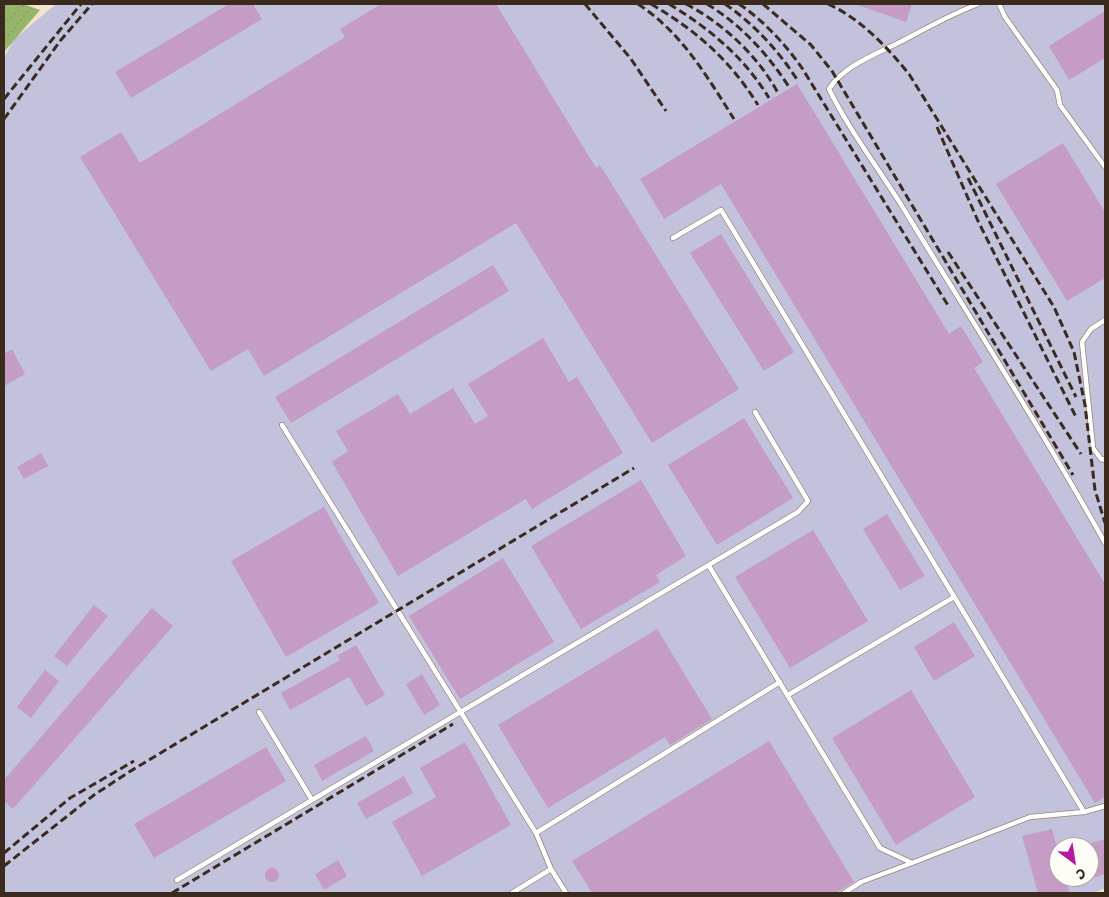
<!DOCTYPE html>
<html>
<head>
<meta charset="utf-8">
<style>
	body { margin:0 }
	#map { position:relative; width:1109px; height:897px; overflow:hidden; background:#f6e3c9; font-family:"Shantell Sans",sans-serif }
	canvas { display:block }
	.frame { position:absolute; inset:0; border:5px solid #3b2a1e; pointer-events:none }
	.north { position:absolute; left:1049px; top:837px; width:50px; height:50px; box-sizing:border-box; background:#fdfcf7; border:1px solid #afa8a0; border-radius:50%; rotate:149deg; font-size:14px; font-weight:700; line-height:20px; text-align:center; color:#3b2a1e }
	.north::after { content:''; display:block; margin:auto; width:18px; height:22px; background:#b5179e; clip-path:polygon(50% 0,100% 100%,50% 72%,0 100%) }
</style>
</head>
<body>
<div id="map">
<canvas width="1109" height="897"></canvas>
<div class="frame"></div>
<div class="north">С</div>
</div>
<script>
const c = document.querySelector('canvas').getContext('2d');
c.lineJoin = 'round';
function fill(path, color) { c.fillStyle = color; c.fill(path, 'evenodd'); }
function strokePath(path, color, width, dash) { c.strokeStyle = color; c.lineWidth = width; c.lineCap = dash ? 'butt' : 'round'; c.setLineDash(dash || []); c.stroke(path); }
const industrial = new Path2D(`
	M56,4H1105V888L1094,893H4V58L14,39ZM1059,847H1089V877H1059Z`);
const forest = new Path2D(`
	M4,4H23L40,10L4,52Z`);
const building = new Path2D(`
	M229,4H253L262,19L131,98L115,72Z
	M381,4H496L596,168L600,165L739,389L652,443L516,223L264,376L248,349L211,371L80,157L121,132L140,163L345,37L340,29Z
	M855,4H912L906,22Z
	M1105,11V58L1069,80L1049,46Z
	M797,84L949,334L961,326L983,362L974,368L1105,584V797L1095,803L721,184L664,219L640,179Z
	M1063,143L1105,212V278L1067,301L996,184Z
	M721,234L794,352L764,371L690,253Z
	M493,265L509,291L291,423L275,397Z
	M543,338L569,382L577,377L623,453L532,509L526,499L398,576L332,462L348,451L336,431L398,394L410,414L453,388L475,424L488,416L468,384Z
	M12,349L25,374L4,386V354Z
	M744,418L793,498L717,545L668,465Z
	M41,453L48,466L24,479L17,467Z
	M641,480L686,556L656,575L660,582L581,629L531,546Z
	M324,507L379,603L286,657L231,561Z
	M887,514L925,576L900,590L863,529Z
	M813,530L868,621L790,668L735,577Z
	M503,558L554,642L460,699L409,616Z
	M94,605L108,616L67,666L54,656Z
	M152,608L173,626L13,809L4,801V780Z
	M954,622L975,656L934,681L914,647Z
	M657,629L712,719L670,745L665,737L548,808L498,725Z
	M356,645L385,695L366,706L349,677L290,710L281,693L340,660L337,656Z
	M45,670L59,681L31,718L17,707Z
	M422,674L440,705L424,715L406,684Z
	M911,690L975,797L896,845L832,738Z
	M366,736L374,751L322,781L314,765Z
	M769,741L854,882L835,893H592L572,861Z
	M465,742L511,825L422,876L392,822L436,797L420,768Z
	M266,747L286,781L154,858L134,824Z
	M404,776L413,793L366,819L357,803Z
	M1052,829L1059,855V877H1087L1088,879L1067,885L1070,893H1038L1022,836Z
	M1105,839V874L1089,879V844Z
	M338,860L347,876L324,890L315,874Z
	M265 875a7 7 0 1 1 14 0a7 7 0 1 1-14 0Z`);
const path = new Path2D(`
	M23,6L29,4
	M4,25L24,4
	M4,45L8,36L34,4`);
const lane = new Path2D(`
	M978,4C951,14 927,28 902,41C877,54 844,65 829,89C850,132 880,170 905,211C972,321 1042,430 1105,543
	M999,4L1005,17L1057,90L1060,105L1105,167
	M673,238L721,210L1084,812
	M1105,320L1091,329L1082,342L1093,448L1101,459L1105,460
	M282,425L536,833L551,869L566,893
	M709,566L880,848L912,863L1030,817L1084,812L1105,806
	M788,695L954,597
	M259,712L312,800
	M536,833L780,682
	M177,880L798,512L808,501L755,412
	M512,893L551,869
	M844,893L861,882L912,863`);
const rail = new Path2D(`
	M585,4L631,59L666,111
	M638,4C682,33 706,75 734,119
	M651,4C697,31 730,60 758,105
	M669,4C710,29 744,57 769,98
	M686,4C724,24 758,56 778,93
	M707,4C741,25 767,53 789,87
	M725,4C754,24 779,51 798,81
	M739,4C763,20 786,45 802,68L949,307
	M763,4L811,45L832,71L1073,475
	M828,4C861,19 886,46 909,74L1054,307L1074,352L1085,405L1095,490L1105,523
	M4,99L81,4
	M4,119L60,41L92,4
	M937,127L978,221L1076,417
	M968,178L1076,397
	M948,252L1081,454
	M4,853L70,798L134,761
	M4,866L94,795L129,772L634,468
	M172,893L453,724`);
fill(industrial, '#c2c2dc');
fill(forest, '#95b568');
fill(building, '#c49cc5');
strokePath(lane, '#988674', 6);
strokePath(path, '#988674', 2, [1, 4]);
strokePath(lane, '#fff', 4.5);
strokePath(rail, '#3b2a1e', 3, [8, 4]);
</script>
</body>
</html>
